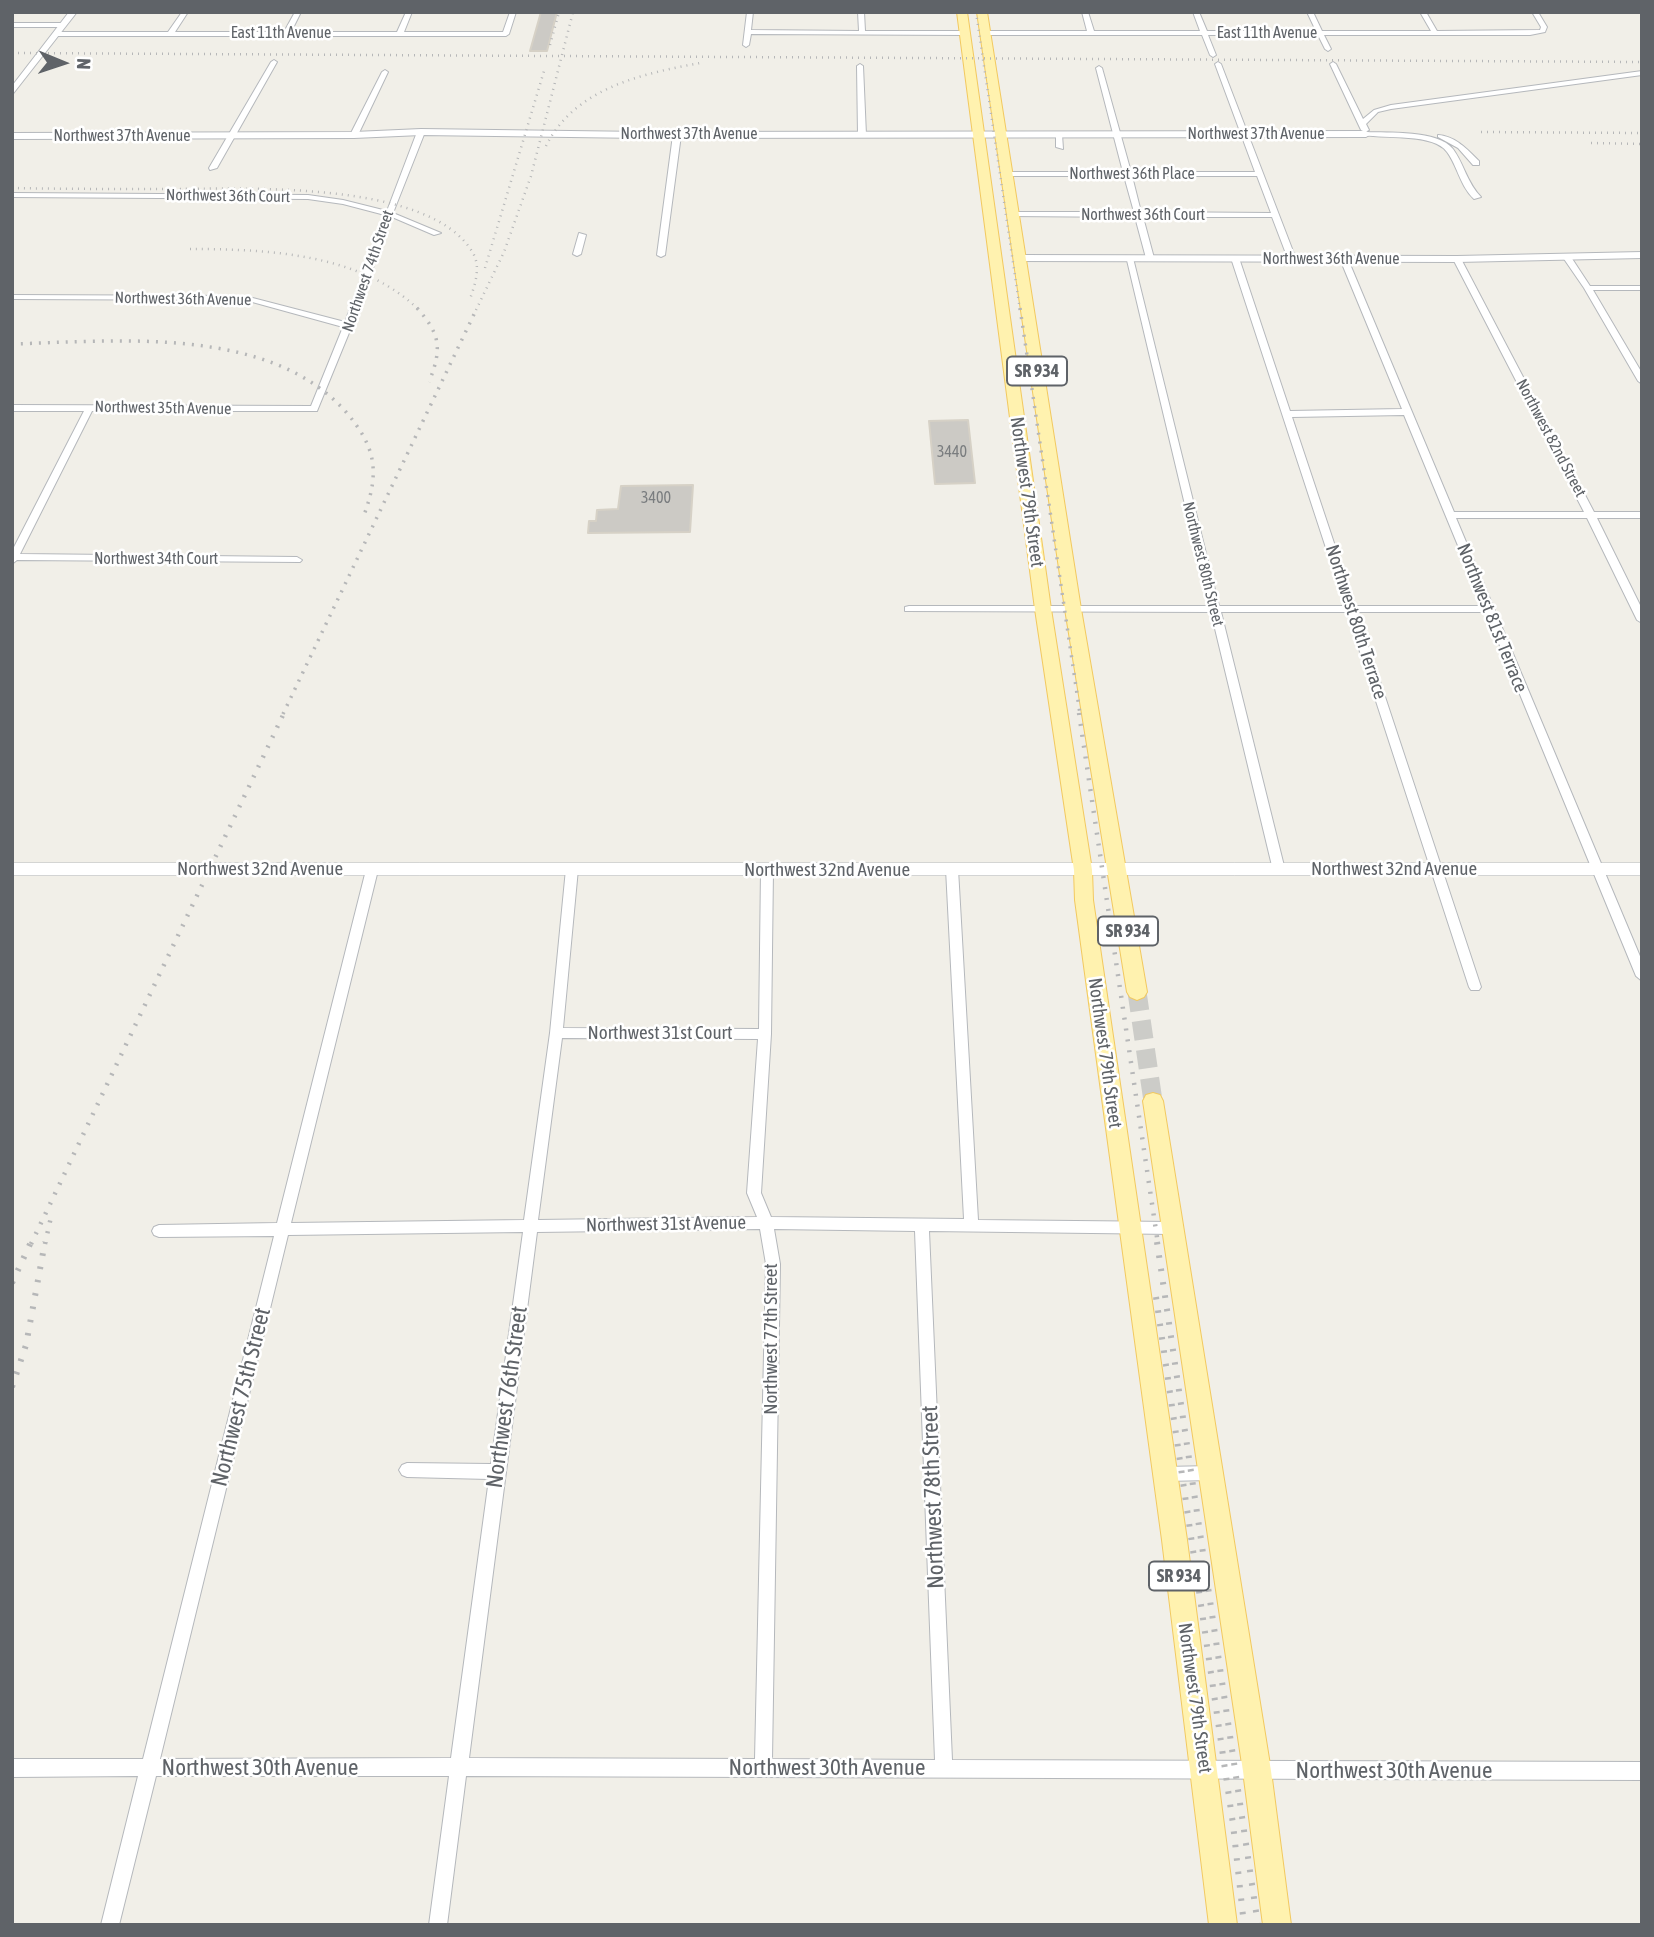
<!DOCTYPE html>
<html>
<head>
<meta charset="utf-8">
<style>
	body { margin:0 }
	#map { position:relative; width:1654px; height:1937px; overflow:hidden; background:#f1efe8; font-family:"Asap Condensed",sans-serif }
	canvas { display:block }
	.frame { position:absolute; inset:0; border:14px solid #5f6368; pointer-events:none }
	.north { position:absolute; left:28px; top:28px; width:70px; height:70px; -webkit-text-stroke:5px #fff; paint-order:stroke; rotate:92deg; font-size:19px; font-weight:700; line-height:28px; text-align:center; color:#5f6368 }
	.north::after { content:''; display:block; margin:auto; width:24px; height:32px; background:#5f6368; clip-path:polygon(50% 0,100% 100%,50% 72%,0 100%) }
</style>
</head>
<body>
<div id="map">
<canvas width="1654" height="1937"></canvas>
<div class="frame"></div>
<div class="north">N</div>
</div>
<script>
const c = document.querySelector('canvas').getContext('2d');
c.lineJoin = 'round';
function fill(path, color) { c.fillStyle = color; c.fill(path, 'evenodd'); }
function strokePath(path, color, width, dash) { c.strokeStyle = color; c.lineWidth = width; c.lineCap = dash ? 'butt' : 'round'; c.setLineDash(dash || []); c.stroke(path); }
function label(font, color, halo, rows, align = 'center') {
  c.font = font + ' "Asap Condensed",sans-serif'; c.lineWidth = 5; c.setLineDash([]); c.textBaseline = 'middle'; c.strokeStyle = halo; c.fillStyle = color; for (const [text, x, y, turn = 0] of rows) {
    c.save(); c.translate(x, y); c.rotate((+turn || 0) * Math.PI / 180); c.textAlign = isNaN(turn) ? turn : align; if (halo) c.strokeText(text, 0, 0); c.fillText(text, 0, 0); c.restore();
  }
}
const building = new Path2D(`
	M541,12H557L547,51H530Z
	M968,420L975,483L935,484L929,421Z
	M693,485L690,532L588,533L589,521H596L597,510L618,509L621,486Z`);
const primaryTunnel = new Path2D(`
	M1137,992L1153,1101`);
const minor = new Path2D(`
	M182,12H188L175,32H284L295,12H301L291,32H397L406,12H412L404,32H503L510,12H516L509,34L506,36H57L54,34L57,32H168Z
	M747,12H753L751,30L859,31L858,12H864L865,31H965L968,33L965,35L751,34L749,45L746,47L743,45Z
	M1082,12H1088L1094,31H1200L1193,12H1199L1207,31H1316L1307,12H1313L1322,31H1431L1420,12H1426L1437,31L1540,30L1541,27L1532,12H1538L1547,27L1545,32L1530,35H1324L1331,49L1328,51L1325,49L1318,35H1208L1216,55L1213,57L1210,55L1202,35H985L982,33L985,31H1087Z
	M12,23H63L66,25L63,27H12Z
	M274,60L277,62L217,168L210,170L209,168L271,62Z
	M1218,62L1221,64L1296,259L1295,261L1288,259L1272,217H1143L1154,258L1150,260L1146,258L1135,217L1010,216L1009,214L1013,212H1134L1124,176H1006L1002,174L1006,172H1123L1096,68L1099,66L1102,68L1131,172H1255L1215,64ZM1132,176H1257L1271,213L1141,212Z
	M1333,62L1336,64L1363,119L1374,110L1391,105L1642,71V75L1391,109L1378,112L1366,124L1369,130L1365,132L1361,130L1330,64Z
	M860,64L863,66L866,135L862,137L858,135L857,66Z
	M385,70L388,72L358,135L352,136L350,135L382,72Z
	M421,130L425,132L393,213L441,233L434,235L392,217L352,324L354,326L351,328L317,411H92L20,554L297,557L302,560L300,562L17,560L12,564V551L84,411H12V405L311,406L343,327L245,300L12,299V295L245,296L345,322L385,215L343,204L308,199L12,197V193L308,195L343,200L387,211L417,132Z
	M1366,132C1388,133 1438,130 1453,149C1464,164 1467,183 1481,197L1474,199C1460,186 1458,167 1447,152C1434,133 1385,139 1364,135V133Z
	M677,133L681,135L665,255L661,257L657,255L673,135Z
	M1056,133L1062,134L1063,149L1056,147Z
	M1438,135C1455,136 1467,149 1479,161V165H1473L1458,148L1438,137Z
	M579,233L586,235L581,254L577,256L573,254Z
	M1563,254H1569L1590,286H1642V290H1593L1642,373V384L1638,381L1584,288L1562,256Z
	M1126,256L1133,258L1219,606H1345L1231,258L1235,256L1239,258L1290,411L1402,409L1340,259L1347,257L1454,512H1584L1453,259L1460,257L1594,512H1642V518H1597L1642,609V623L1637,620L1587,518H1456L1642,961V981L1636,976L1486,612H1357L1481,987L1479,990H1471L1469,987L1347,612H1221L1285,870L1279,874L1273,870L1211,612L905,611V607L909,606H1209ZM1404,415L1483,606H1355L1292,417Z
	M572,865L578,869L563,1028L759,1029L761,870L767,866L773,870L771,1034L761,1193L771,1217L964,1219L946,869L952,865L958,869L978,1220L1173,1222L1178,1224L1180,1228L1178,1232L1173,1234L929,1231L952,1760L1642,1762V1780L466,1776L447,1925H429L449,1776H156L119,1925H101L138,1776L12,1777V1759H143L274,1236L159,1237L154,1235L152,1231L154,1227L159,1225L277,1223L366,870L372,866L378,870L291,1223L524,1220L550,1033L566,869ZM562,1038L758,1039L747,1193L757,1217L538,1220ZM760,1229L766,1264L755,1759L469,1758L537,1232ZM774,1229L915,1231L935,1760L772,1759L780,1264ZM523,1232L491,1464L407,1463L402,1465L399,1470L402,1475L407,1477L489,1479L451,1758L160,1759L288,1235Z
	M1211,1466L1216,1468L1219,1473L1216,1478L1211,1480L1165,1481L1160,1479L1157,1474L1160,1469L1165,1467Z`);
const tertiary = new Path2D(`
	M69,12H77L12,95V86Z
	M421,129L644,132L1366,131L1371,134L1366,137L644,138L421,135L354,138L12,139V133L354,132Z
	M1642,252V258L1457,262L1020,261L1015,258L1020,255L1457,256Z`);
const secondary = new Path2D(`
	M12,863H1642V875H12Z`);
const primary = new Path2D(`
	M957,12H967L1051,609L1092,870L1093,900L1187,1540L1237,1925H1209L1162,1540L1075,900L1074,870L1035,609Z
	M977,12H987L1081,609L1147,992L1144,997L1137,1000L1130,997L1127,992L1065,609Z
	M1153,1093L1160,1095L1163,1101L1271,1771L1291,1925H1263L1243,1771L1143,1101L1146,1095Z`);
const railFar3 = new Path2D(`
	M976,12L1020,310
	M550,45L559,12
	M12,53L1642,62
	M1481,132L1642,133
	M1591,143L1642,144
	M546,146C575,88 641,74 700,63
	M12,188C63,189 115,189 166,189C242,189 430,179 473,253C481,267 475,285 470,299
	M190,249C265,249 361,253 419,310
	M485,268L544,71
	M476,310L504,252L531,176L573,12`);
const railFar2 = new Path2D(`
	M417,308C441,335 442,349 429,382
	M1020,308L1080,714
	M12,344C117,341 269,325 346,412C376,447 380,472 364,515
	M283,714L477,308`);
const railFar1 = new Path2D(`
	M1079,713L1158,1244
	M31,1244L284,713
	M45,1244L51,1217`);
const rail = new Path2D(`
	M1157,1242L1258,1925
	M12,1283L31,1242
	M1156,1297L1233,1824L1244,1925
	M12,1387L26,1345L45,1242`);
const farStreetnames = [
	["East 11th Avenue",281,33],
	["East 11th Avenue",1267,33],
	["Northwest 37th Avenue",689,134],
	["Northwest 37th Avenue",1256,134],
	["Northwest 37th Avenue",122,136],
	["Northwest 36th Place",1132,174],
	["Northwest 36th Court",228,196,1],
	["Northwest 36th Court",1143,215],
	["Northwest 36th Avenue",1331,259],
	["Northwest 74th Street",368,271,-71],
	["Northwest 36th Avenue",183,299,1],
	["Northwest 35th Avenue",163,408,1],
	["Northwest 82nd Street",1551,438,62],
	["Northwest 34th Court",156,559],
	["Northwest 80th Street",1203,564,76]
];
const numberNames = [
	["3440",952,452],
	["3400",656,498]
];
const shields = [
	[1037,371,60],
	[1128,931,60],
	[1179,1576,60]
];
const shieldNames = [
	["SR 934",1037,371],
	["SR 934",1128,931],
	["SR 934",1179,1576]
];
const streetNames = [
	["Northwest 79th Street",1027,492,82],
	["Northwest 81st Terrace",1492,618,68],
	["Northwest 80th Terrace",1356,622,72],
	["Northwest 32nd Avenue",260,869],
	["Northwest 32nd Avenue",1394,869],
	["Northwest 32nd Avenue",827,870],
	["Northwest 31st Court",660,1033],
	["Northwest 79th Street",1105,1053,82],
	["Northwest 31st Avenue",666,1224,-1],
	["Northwest 77th Street",771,1339,-90],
	["Northwest 79th Street",1195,1698,82]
];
const nearStreetnames = [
	["Northwest 75th Street",241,1397,-76],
	["Northwest 76th Street",507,1397,-82],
	["Northwest 78th Street",933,1497,-92],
	["Northwest 30th Avenue",260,1768],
	["Northwest 30th Avenue",827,1768],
	["Northwest 30th Avenue",1394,1771]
];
fill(building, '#cccac5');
strokePath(building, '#d6d1c6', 2);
strokePath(primaryTunnel, '#ccccc8', 19, [19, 10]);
strokePath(minor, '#b5b8bc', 2);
strokePath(tertiary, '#b5b8bc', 2);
strokePath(secondary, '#b6babf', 1);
strokePath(primary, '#f2c960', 2);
fill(minor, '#fff');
fill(tertiary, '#fff');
fill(secondary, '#fff');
fill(primary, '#fff2af');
strokePath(railFar3, '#b6b7b8', 2.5, [1, 5]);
strokePath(railFar2, '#b6b7b8', 3.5, [2, 7]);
strokePath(railFar1, '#b6b7b8', 4.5, [2, 9]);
strokePath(rail, '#b6b7b8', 6, [2.5, 11]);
label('16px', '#5f6368', '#fff', farStreetnames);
label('16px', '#7a7d7f', null, numberNames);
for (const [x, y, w] of shields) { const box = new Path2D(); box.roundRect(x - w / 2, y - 14.5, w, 29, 5); c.fillStyle = '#fff'; c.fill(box); strokePath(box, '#5f6368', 2); }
label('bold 18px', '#5f6368', null, shieldNames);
label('19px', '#5f6368', '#fff', streetNames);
label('23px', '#5f6368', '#fff', nearStreetnames);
</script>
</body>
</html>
